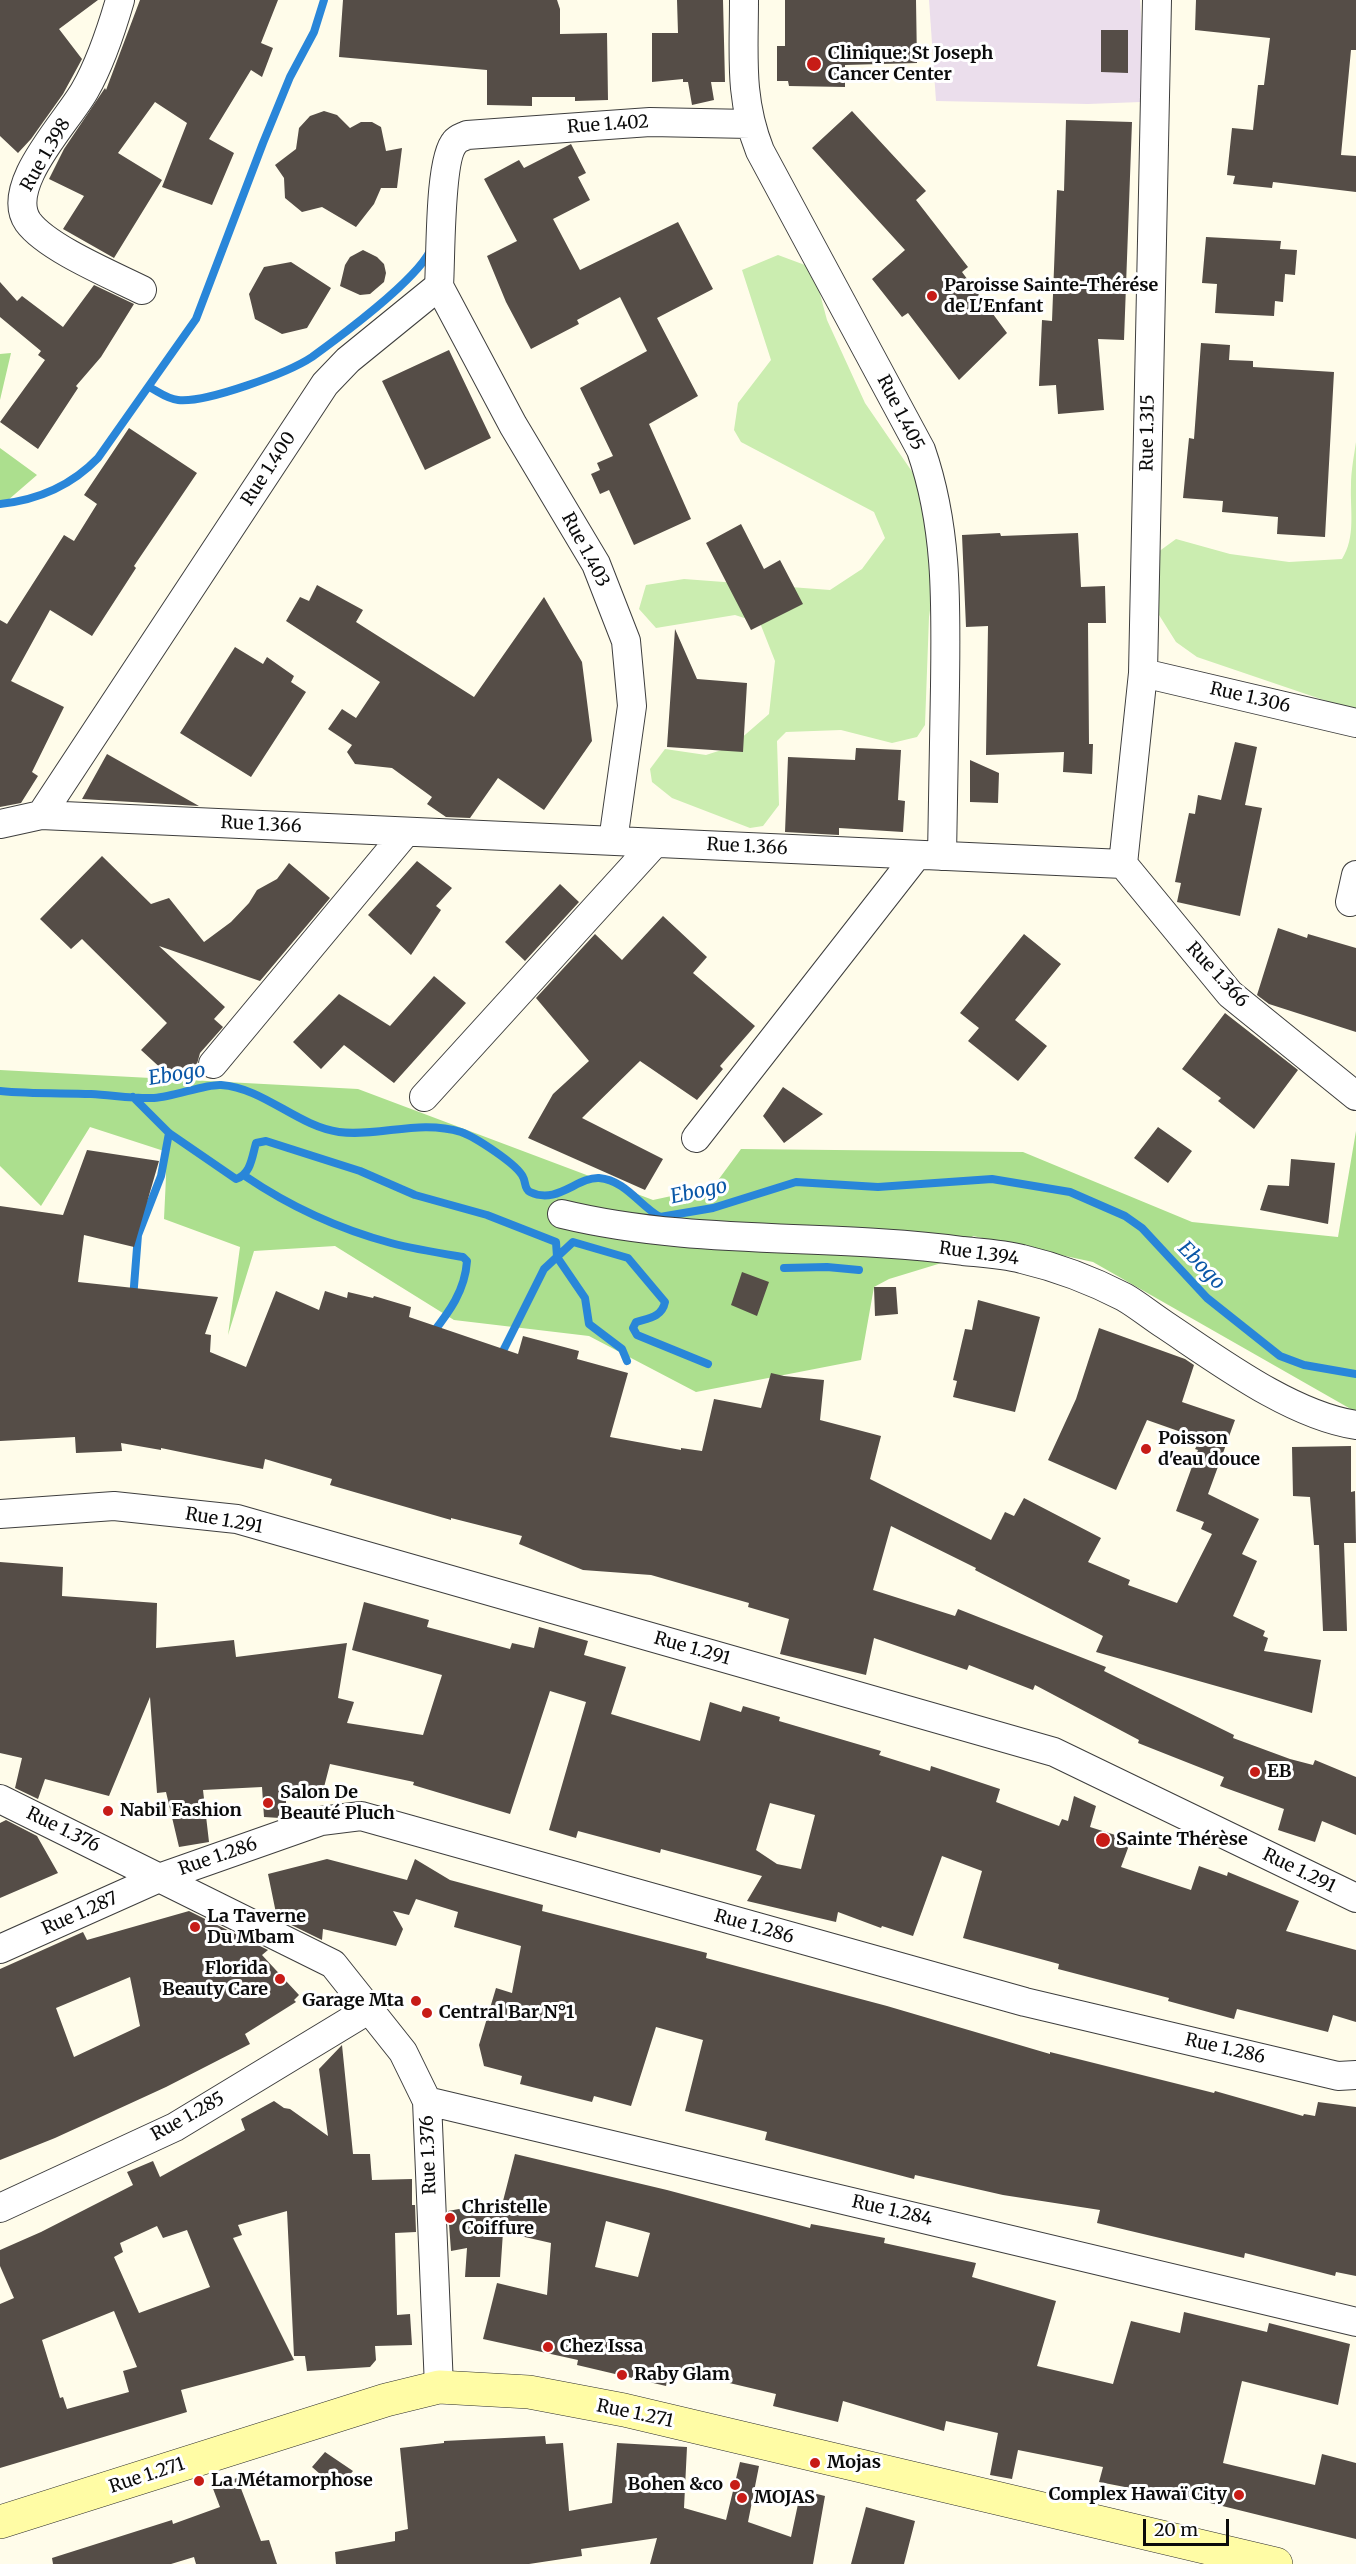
<!DOCTYPE html>
<html>
<head>
<meta charset="utf-8">
<style>
	body { margin:0 }
	#map { position:relative; width:1356px; height:2564px; overflow:hidden; background:#fffcea; font-family:Merriweather,serif }
	canvas { display:block }
	.scale { position:absolute; left:1143px; top:2519px; width:86px; height:27px; box-sizing:border-box; border:3px solid #0b0b0b; border-top:0; padding-left:8px; font-size:18px; line-height:21px; white-space:nowrap; color:#0b0b0b; -webkit-text-stroke:4px #fff; paint-order:stroke }
</style>
</head>
<body>
<div id="map">
<canvas width="1356" height="2564"></canvas>
<div class="scale">20 m</div>
</div>
<script>
const c = document.querySelector('canvas').getContext('2d');
c.lineJoin = 'round';
function fill(path, color) { c.fillStyle = color; c.fill(path, 'evenodd'); }
function strokePath(path, color, width, dash) { c.strokeStyle = color; c.lineWidth = width; c.lineCap = dash ? 'butt' : 'round'; c.setLineDash(dash || []); c.stroke(path); }
function label(font, color, halo, rows, align = 'center') {
  c.font = font + ' Merriweather,serif'; c.lineWidth = 6; c.setLineDash([]); c.textBaseline = 'middle'; c.strokeStyle = halo; c.fillStyle = color; for (const [text, x, y, turn = 0] of rows) {
    c.save(); c.translate(x, y); c.rotate((+turn || 0) * Math.PI / 180); c.textAlign = isNaN(turn) ? turn : align; if (halo) c.strokeText(text, 0, 0); c.fillText(text, 0, 0); c.restore();
  }
}
const industrial = new Path2D(`
	M929,0H1140L1142,28L1141,102L1088,104L936,101Z`);
const green = new Path2D(`
	M778,255L813,268L827,320L865,403L926,492L941,535L929,617L925,725L917,737L892,743L841,730L786,732L777,741L779,805L763,826L750,828L672,798L652,782L650,769L665,749L706,755L731,747L769,714L775,661L760,623L735,615L656,628L639,609L646,585L684,579L830,590L862,569L885,538L874,512L741,442L734,430L738,403L771,360L742,270Z
	M1356,442V711L1197,657L1176,642L1154,607V555L1176,539L1230,554L1289,562L1342,559C1356,537 1350,511 1351,485C1351,471 1354,456 1356,442Z`);
const forest = new Path2D(`
	M11,353L0,400V354Z
	M0,448L37,475L0,507Z
	M0,1070L358,1089L653,1200L713,1187L741,1149L1023,1152L1192,1222L1338,1237L1356,1131V1412L1093,1262L973,1236L948,1261L889,1279L874,1287L861,1360L696,1392L589,1336L454,1320L335,1246L254,1251L228,1335L240,1247L164,1219L166,1177L164,1151L90,1127L41,1206L0,1166Z`);
const stream = new Path2D(`
	M149,387C159,392 167,399 178,400C206,403 288,373 312,357C341,336 415,281 430,251
	M0,504C38,500 71,486 98,458L196,319L263,143L290,77L314,32L324,0
	M0,1091C30,1094 60,1093 91,1094C112,1095 134,1099 154,1098C174,1097 205,1084 221,1085C264,1088 297,1126 339,1132C380,1137 419,1119 461,1132C475,1137 517,1164 523,1177C526,1182 524,1189 530,1192C557,1205 577,1177 599,1178C625,1180 640,1206 660,1217L713,1208L796,1182L878,1187L992,1179L1070,1192L1125,1216L1142,1228L1207,1298L1280,1356L1304,1365L1356,1374
	M133,1097L169,1133L236,1179C251,1174 252,1157 256,1143L266,1141L360,1171L415,1195L487,1215L556,1242L557,1257L585,1298L589,1324L622,1349L627,1361
	M245,1176C289,1206 339,1229 391,1243C414,1249 439,1253 463,1257L467,1261C465,1291 449,1312 432,1334
	M784,1268L827,1267L859,1270
	M133,1299L138,1235L161,1176L169,1133
	M499,1359L544,1269L573,1242L628,1258L665,1302C662,1317 649,1318 636,1322L633,1328L637,1335L708,1364`);
const building = new Path2D(`
	M0,0H98L59,29L82,59L63,94L31,139L18,153L0,136Z
	M140,0H278L261,43L273,48L262,77L251,70L209,139L234,153L212,205L162,187L187,123L155,102L118,153L162,180L114,258L63,229L84,196L49,179L64,149L105,88L106,90Z
	M343,0H557L560,9V34L607,33L608,100L575,101V97H532V106L487,105V70L339,57Z
	M677,0H723L725,82H711L714,100L692,105L688,82H683V79L652,82V33H678Z
	M785,0H916L917,63L845,65V87L789,86L788,81H777V46H785Z
	M1196,0H1356V50H1351L1341,155L1356,156V192L1273,182L1272,188L1233,184L1235,176L1227,175L1232,128L1253,130L1258,85H1264L1270,38L1195,30Z
	M1101,30H1128V73L1101,72Z
	M324,111L337,115L350,128L361,122H372L381,127L386,151L402,148L397,188H381L374,204L356,227L322,207L302,212L285,198L284,178L275,165L296,149L299,128L310,116Z
	M852,111L926,191L916,200L968,267L962,272L1007,333L959,380L908,313L902,317L872,279L905,250L812,148Z
	M1066,120L1132,122L1124,340L1098,339L1104,410L1058,414L1056,385L1039,386L1042,320L1052,321L1057,190L1064,191Z
	M571,144L586,173L578,177L590,200L553,219L580,270L678,222L713,289L657,318L698,396L649,424L691,519L634,545L609,490L600,494L591,474L600,470L597,463L613,456L580,388L647,351L620,297L577,320L579,324L531,349L506,302L487,256L517,241L484,179L519,160L524,168Z
	M1206,237L1281,241L1280,249L1297,250L1295,275L1285,274L1283,302L1275,301L1274,316L1215,313L1217,284L1202,283Z
	M363,250L377,257L384,264L386,273L384,282L370,294L360,295L340,286L345,265L350,257Z
	M291,262L331,288L307,328L282,334L255,319L249,294L264,267Z
	M0,282L17,301L22,296L63,327L94,285L134,304L101,357L76,386L78,388L38,449L0,422L45,360L38,355L41,351L0,317Z
	M1201,343L1230,345L1229,360L1253,361V367L1334,372L1325,537L1277,534L1278,517L1222,512L1223,501L1183,498L1189,438L1194,439Z
	M449,350L491,438L425,470L382,381Z
	M129,428L197,473L134,566L136,568L92,636L50,610L11,681L64,707L32,772L38,776L21,803L0,807V620L7,624L64,535L74,541L97,504L84,495Z
	M741,524L764,569L780,560L803,604L751,630L706,543Z
	M1000,533L1001,536L1078,533L1081,587L1105,586L1106,623H1088L1089,744H1093L1092,774L1063,772L1064,752L986,755L988,626L966,627L962,535Z
	M317,585L363,610L356,622L474,697L544,597L582,662L592,741L544,810L498,778L470,818L446,817L427,804L432,797L392,768L355,764L347,752L352,745L328,729L342,709L356,718L380,682L286,621L300,597L309,601Z
	M675,629L697,679L747,683L743,752L667,747Z
	M235,647L263,664L267,657L294,676L291,682L306,692L251,777L180,733Z
	M1235,742L1257,747L1245,805L1262,808L1240,916L1177,902L1181,883L1175,882L1189,813L1195,814L1198,795L1221,800Z
	M856,748L901,750L898,800L905,801L903,832L839,828V835L785,832L788,757L855,760Z
	M107,754L199,806L82,799Z
	M970,760L999,773L998,803L970,802Z
	M102,856L151,904L169,898L204,942L231,922L249,903L257,890L277,879L289,863L330,898L260,981L159,946L225,1007L214,1019L223,1027L200,1053L197,1064L178,1084L141,1050L167,1023L82,939L71,949L40,919Z
	M417,861L452,888L436,906L441,910L411,955L368,915Z
	M560,884L579,902L525,961L505,942Z
	M663,916L707,957L693,973L755,1026L720,1066L723,1069L697,1100L640,1061L582,1118L663,1159L645,1190L528,1138L553,1094L589,1061L536,998L595,934L622,960Z
	M1278,928L1307,938L1308,934L1356,948V1032L1269,1004L1257,995Z
	M1024,934L1061,964L1015,1020L1047,1046L1018,1081L968,1041L979,1028L960,1013Z
	M434,976L466,1003L394,1083L344,1045L321,1069L293,1042L339,994L390,1026Z
	M1225,1013L1298,1070L1254,1129L1218,1101L1221,1098L1182,1069Z
	M783,1087L823,1114L784,1143L763,1116Z
	M1158,1127L1192,1151L1168,1183L1134,1158Z
	M87,1150L159,1161L134,1247L84,1235L78,1282L218,1297L205,1334L211,1335L210,1352L246,1367L276,1291L319,1310L325,1291L347,1298L348,1292L373,1298L374,1296L411,1307L409,1317L518,1354L523,1336L579,1351L577,1359L628,1373L610,1437L681,1450V1448L702,1451L714,1399L761,1408L771,1373L784,1376L824,1380L820,1420L881,1436L870,1479L991,1540L1005,1512L1014,1516L1024,1498L1101,1538L1088,1562L1130,1580L1128,1585L1177,1603L1212,1534L1201,1529L1204,1522L1176,1511L1198,1450L1195,1449L1201,1439L1147,1420L1116,1490L1048,1460L1076,1399L1099,1328L1185,1359L1194,1365L1182,1402L1235,1420L1208,1494L1259,1519L1242,1554L1257,1561L1233,1616L1265,1631L1263,1636L1268,1638L1264,1651L1321,1660L1312,1713L1096,1652L1103,1636L975,1570L976,1568L891,1526L873,1590L955,1616L958,1609L1106,1667L1104,1671L1234,1735L1233,1738L1290,1759L1313,1765L1315,1760L1356,1777V1835L1322,1821L1315,1842L1278,1830L1284,1809L1220,1786L1224,1777L1138,1743L1139,1740L1035,1685L1033,1690L969,1665L967,1670L874,1638L866,1675L780,1654L789,1619L748,1607L749,1603L651,1575L583,1570L519,1544L522,1536L451,1518V1520L330,1485L332,1479L265,1459L263,1469L161,1448V1450L121,1443L122,1451L76,1453L75,1437L0,1441V1206L63,1215Z
	M1291,1159L1335,1163L1328,1224L1260,1210L1268,1185L1289,1186Z
	M742,1272L769,1282L757,1316L731,1305Z
	M874,1287H896L898,1314L875,1316Z
	M978,1300L1040,1317L1015,1412L953,1397L957,1381L953,1380L965,1329L972,1330Z
	M1351,1446V1492L1355,1491L1356,1543H1344L1347,1631H1323L1319,1545H1314L1310,1497L1293,1496L1292,1447Z
	M0,1562L63,1567L62,1596L157,1603L156,1648L234,1640L236,1657L347,1643L338,1698L354,1702L347,1723L423,1735L442,1675L352,1650L364,1602L429,1620L427,1627L510,1649L512,1643L534,1648L539,1627L588,1641L584,1655L626,1667L611,1714L700,1741L710,1702L741,1712L743,1706L780,1717L779,1721L881,1751L879,1755L930,1771L931,1766L1000,1789L996,1802L1059,1826L1062,1819L1068,1821L1074,1796L1096,1806L1090,1827L1131,1840L1121,1867L1191,1890L1199,1866L1227,1876L1228,1872L1299,1901L1286,1931L1356,1950V2022L1333,2015L1328,2032L1237,2009L1234,2019L1168,2001L1169,1998L1058,1969L1059,1964L963,1938L982,1871L942,1856L913,1936L882,1926L881,1928L838,1912L836,1922L747,1901L762,1876L661,1849L660,1853L578,1831L576,1838L549,1830L586,1702L550,1691L510,1814L413,1785L414,1782L330,1764L323,1791L286,1787V1816L280,1818L264,1817L262,1787L203,1790L209,1842L179,1847L166,1792L157,1793L150,1697L109,1796L45,1779L38,1799L15,1788L22,1758L0,1753ZM770,1803L815,1815L801,1869L777,1864L756,1850Z
	M6,1820L37,1836L58,1873L0,1898V1823Z
	M327,1859L407,1880L415,1859L450,1880L543,1905L542,1911L707,1953L706,1958L887,2006L1050,2054V2052L1214,2093L1215,2091L1303,2116L1304,2114L1315,2116L1318,2102L1356,2107V2276L1336,2272L1335,2276L1245,2253L1244,2258L1097,2223L1100,2210L1003,2195L915,2175L914,2179L765,2140L767,2132L685,2111L703,2040L656,2027L631,2106L594,2096L592,2102L520,2084L522,2076L484,2066L479,2045L496,1988L512,1993L521,1946L454,1927L458,1912L416,1899L409,1915L393,1911L403,1929L396,1946L323,1929L322,1940L277,1918L268,1874Z
	M189,1911L268,1950L262,1955L299,1995L294,2000L296,2002L245,2034L250,2044L166,2087L55,2138L0,2160V1969L83,1932L87,1940ZM130,1977L140,2026L74,2057L56,2008Z
	M342,2045L353,2154H370L372,2180L412,2179V2205H415L416,2232L395,2233L397,2315L410,2314L412,2345L375,2346L376,2360L370,2367L307,2371L305,2356H294L287,2211L238,2225L242,2235L233,2238L294,2360L181,2390L187,2412L0,2468V2304L14,2298L0,2266V2250L41,2232L133,2185L127,2172L153,2161L160,2177L245,2130L241,2119L274,2101L284,2108L290,2109L328,2136L319,2069ZM157,2226L163,2238L187,2230L210,2287L139,2313L114,2257L123,2252L120,2243ZM114,2311L137,2367L123,2371L129,2392L67,2409L63,2397L60,2398L42,2340Z
	M515,2154L667,2190L810,2228L811,2224L885,2238L884,2243L976,2263L972,2277L1056,2301L1037,2366L1113,2384L1131,2321L1180,2333L1184,2312L1267,2332L1269,2323L1350,2344L1338,2405L1242,2381L1223,2463L1315,2485L1322,2454L1356,2463V2539L1202,2501L1201,2502L1130,2485V2488L1099,2482L1103,2467L1018,2450L1012,2479L990,2475L998,2433L946,2421L944,2431L843,2401L838,2422L773,2406L776,2394L670,2369L666,2386L577,2365L578,2360L483,2339L497,2283L547,2295L551,2243L503,2232L500,2277H465L467,2248L451,2251L448,2211L503,2201ZM606,2221L650,2233L638,2277L595,2267Z
	M545,2436L546,2444L563,2443L569,2511L612,2503L617,2443L687,2447L684,2508L726,2520L740,2462L759,2466L748,2522L791,2537L801,2490L825,2496L813,2564H650L657,2538L581,2549L582,2556L529,2564H336L335,2552L395,2541V2532L408,2529L400,2448L444,2443V2441Z
	M325,2452L353,2471L337,2489L312,2467Z
	M237,2478L261,2541L269,2540L277,2564H196L194,2557L171,2564H53L52,2558L172,2520L173,2524L220,2507L212,2486Z
	M866,2507L915,2521L904,2564H851Z`);
const street = new Path2D(`
	M120,0C111,31 101,62 85,90C68,121 3,186 28,222C47,248 112,275 142,290
	M744,0C744,55 739,98 760,151L921,450C948,528 946,604 945,686C944,743 943,800 942,856
	M439,286L513,425L596,564L626,641L632,706L613,841
	M1143,673L1356,723
	M41,815L325,384L348,360L439,286C441,258 439,159 455,142C458,138 463,137 467,135L650,122L750,124
	M0,824L41,815L1123,864L1230,994L1356,1096
	M1123,864L1143,673L1157,0
	M1350,902L1356,875
	M213,1064L406,832
	M424,1097L655,843
	M696,1138L917,855
	M562,1214C694,1246 830,1233 963,1251C983,1253 1003,1254 1022,1259C1056,1267 1093,1281 1124,1297C1138,1305 1151,1316 1165,1325C1219,1361 1291,1415 1356,1425
	M0,1514L114,1506L237,1519L1054,1752L1356,1898
	M0,1799L333,1964L403,2052L427,2101L439,2387
	M0,1949L159,1878L321,1821L361,1816L1025,2002L1338,2076L1356,2075
	M427,2101L1356,2322
	M0,2208L175,2127L368,2010`);
const secondary = new Path2D(`
	M0,2522L386,2400L439,2387L529,2392L624,2410L1276,2564`);
const markers = [
	[814,64,8,"#c71c17"],
	[932,296,6,"#c71c17"],
	[1146,1449,6,"#c71c17"],
	[1255,1772,6,"#c71c17"],
	[268,1803,6,"#c71c17"],
	[108,1811,6,"#c71c17"],
	[1103,1840,8,"#c71c17"],
	[195,1927,6,"#c71c17"],
	[280,1979,6,"#c71c17"],
	[416,2001,6,"#c71c17"],
	[427,2013,6,"#c71c17"],
	[450,2218,6,"#c71c17"],
	[548,2347,6,"#c71c17"],
	[622,2375,6,"#c71c17"],
	[815,2463,6,"#c71c17"],
	[199,2481,6,"#c71c17"],
	[735,2485,6,"#c71c17"],
	[1239,2495,6,"#c71c17"],
	[742,2498,6,"#c71c17"]
];
const poiNames = [
	["Clinique: St Joseph",828,54],
	["Cancer Center",828,75],
	["Paroisse Sainte-Thérése",944,286],
	["de L'Enfant",944,307],
	["Poisson",1158,1439],
	["d'eau douce",1158,1460],
	["EB",1267,1772],
	["Salon De",280,1793],
	["Beauté Pluch",280,1814],
	["Nabil Fashion",120,1811],
	["Sainte Thérèse",1116,1840],
	["La Taverne",207,1917],
	["Du Mbam",207,1938],
	["Florida",268,1969,"right"],
	["Beauty Care",268,1990,"right"],
	["Garage Mta",404,2001,"right"],
	["Central Bar N°1",439,2013],
	["Christelle",462,2208],
	["Coiffure",462,2229],
	["Chez Issa",560,2347],
	["Raby Glam",634,2375],
	["Mojas",827,2463],
	["La Métamorphose",211,2481],
	["Bohen &co",723,2485,"right"],
	["Complex Hawaï City",1227,2495,"right"],
	["MOJAS",754,2498]
];
const streetNames = [
	["Rue 1.402",608,125,-4],
	["Rue 1.398",46,155,-60],
	["Rue 1.405",900,413,63],
	["Rue 1.315",1148,433,-89],
	["Rue 1.400",269,469,-57],
	["Rue 1.403",585,550,62],
	["Rue 1.306",1250,698,13],
	["Rue 1.366",261,825,3],
	["Rue 1.366",747,847,3],
	["Rue 1.366",1217,975,47],
	["Rue 1.394",979,1254,8],
	["Rue 1.291",224,1521,10],
	["Rue 1.291",692,1649,16],
	["Rue 1.376",63,1830,26],
	["Rue 1.286",218,1857,-19],
	["Rue 1.291",1299,1871,26],
	["Rue 1.287",80,1914,-24],
	["Rue 1.286",754,1927,16],
	["Rue 1.286",1225,2049,13],
	["Rue 1.285",188,2117,-29],
	["Rue 1.376",429,2155,-92],
	["Rue 1.284",892,2211,13],
	["Rue 1.271",635,2414,12],
	["Rue 1.271",147,2476,-18]
];
const waterNames = [
	["Ebogo",177,1075,-9],
	["Ebogo",699,1192,-12],
	["Ebogo",1201,1266,46]
];
fill(industrial, '#ebdeec');
fill(green, '#cbedb0');
fill(forest, '#acdf8e');
strokePath(stream, '#2986d9', 8);
fill(building, '#554d47');
strokePath(street, '#3e3e3e', 30);
strokePath(secondary, '#2d2d2d', 34);
strokePath(street, '#fff', 28);
strokePath(secondary, '#fffca5', 33);
for (const [x, y, r, color] of markers) { const dot = new Path2D(); dot.arc(x, y, r, 0, 2 * Math.PI); c.fillStyle = color; c.fill(dot); strokePath(dot, '#fff', 2); }
label('bold 18px', '#0b0b0b', '#fff', poiNames, 'left');
label('18px', '#0b0b0b', '#fff', streetNames);
label('italic 20px', '#0a57a7', '#fff', waterNames);
</script>
</body>
</html>
